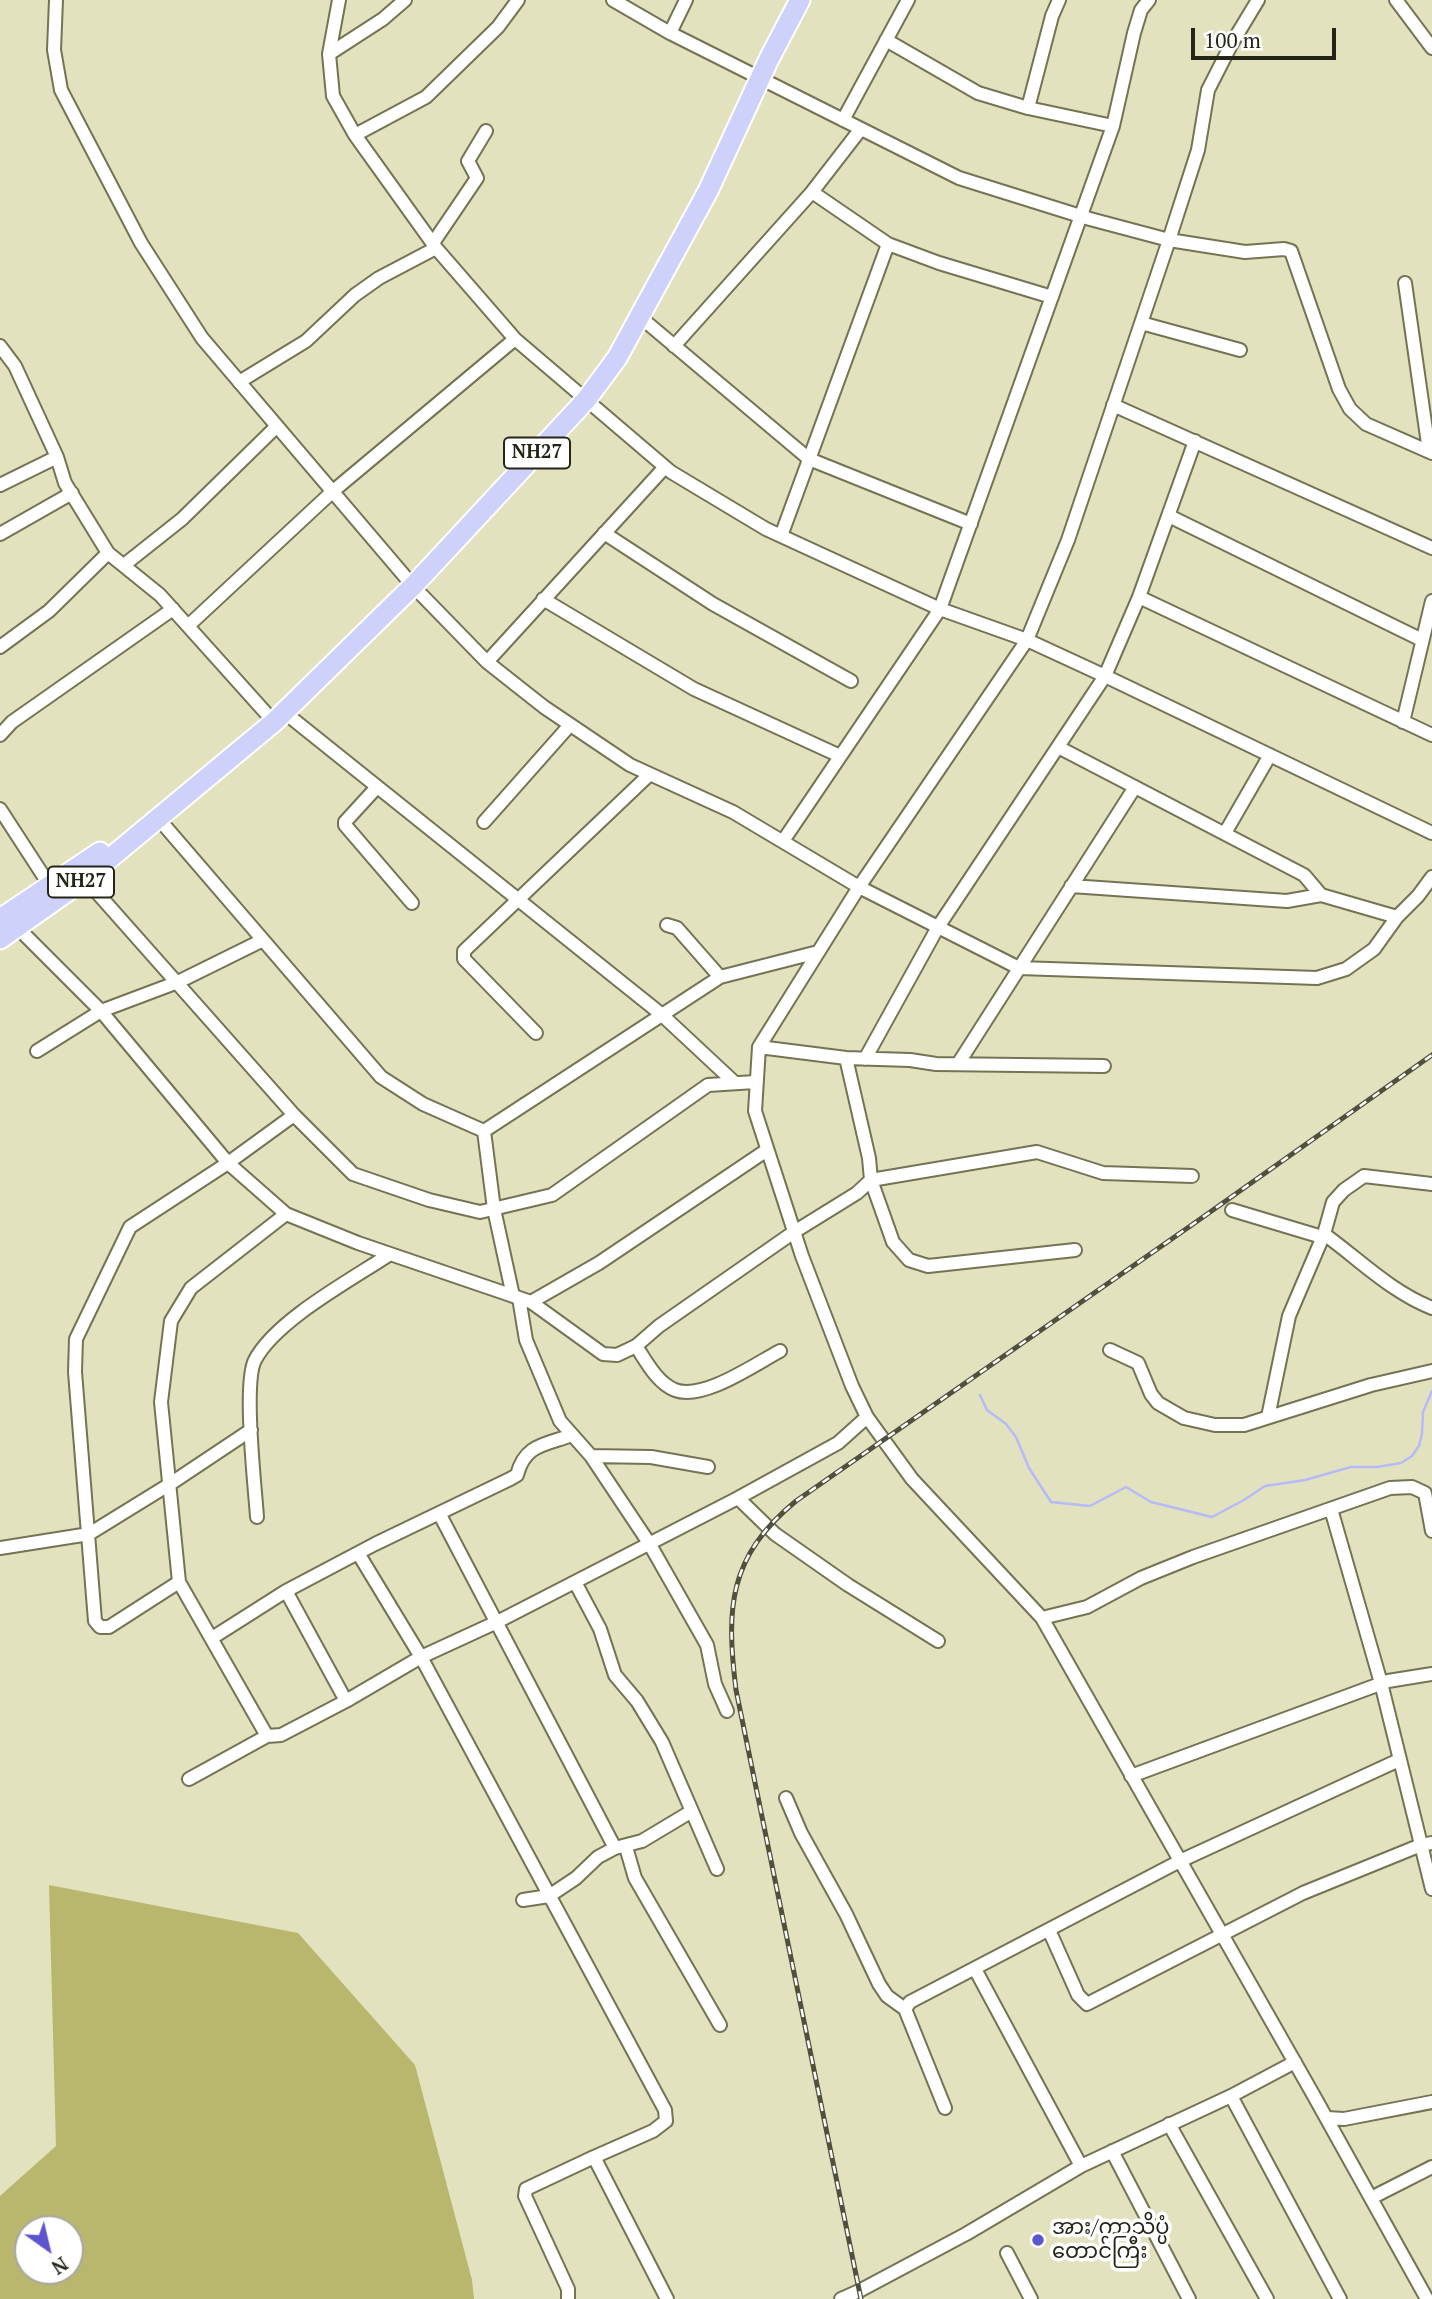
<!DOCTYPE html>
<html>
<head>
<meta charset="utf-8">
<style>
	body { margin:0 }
	#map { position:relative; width:1432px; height:2299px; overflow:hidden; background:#e2e2bf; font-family:"PT Serif",serif }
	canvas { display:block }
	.north { position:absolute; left:14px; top:2215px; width:70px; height:70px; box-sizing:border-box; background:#fff; border:2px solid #a7a7a2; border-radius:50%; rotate:146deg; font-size:19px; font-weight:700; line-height:28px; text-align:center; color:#242417 }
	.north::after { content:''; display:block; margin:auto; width:24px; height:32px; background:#5d55cd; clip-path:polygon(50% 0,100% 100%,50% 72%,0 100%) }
	.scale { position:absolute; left:1191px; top:28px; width:145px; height:32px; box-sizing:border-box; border:4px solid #242417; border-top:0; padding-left:9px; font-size:21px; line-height:24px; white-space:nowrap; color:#242417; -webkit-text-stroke:5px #fff; paint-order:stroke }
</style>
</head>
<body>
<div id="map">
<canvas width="1432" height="2299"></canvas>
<div class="north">N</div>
<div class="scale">100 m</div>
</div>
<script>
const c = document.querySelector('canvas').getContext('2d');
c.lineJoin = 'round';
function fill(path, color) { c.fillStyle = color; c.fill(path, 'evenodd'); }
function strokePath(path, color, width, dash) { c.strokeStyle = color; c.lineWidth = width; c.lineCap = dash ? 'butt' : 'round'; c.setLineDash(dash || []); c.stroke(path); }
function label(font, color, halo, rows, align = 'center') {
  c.font = font + ' "PT Serif","Noto Sans Myanmar",serif'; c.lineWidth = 7; c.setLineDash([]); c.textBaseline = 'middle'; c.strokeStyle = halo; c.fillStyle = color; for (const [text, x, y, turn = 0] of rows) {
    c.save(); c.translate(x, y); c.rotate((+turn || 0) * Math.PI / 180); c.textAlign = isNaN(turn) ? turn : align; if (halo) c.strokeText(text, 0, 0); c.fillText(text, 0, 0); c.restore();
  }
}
const green = new Path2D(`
	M49,1885L298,1933L415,2065L472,2280L474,2299H0V2196L56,2146ZM28,2229H70V2271H28Z`);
const stream = new Path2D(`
	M980,1395L987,1410L1006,1424L1016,1437L1029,1468L1051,1502L1090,1506L1126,1487L1151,1502L1212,1517L1244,1500L1265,1486L1305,1480L1351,1467H1377L1401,1463L1412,1456L1419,1446L1422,1434L1423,1412L1432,1391`);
const minor = new Path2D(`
	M56,0L54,50L61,90L141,243L202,338L413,586L487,662L544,707L630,765L733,812L859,887L1019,968L1317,978L1346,969L1374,949L1397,917L1418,896L1432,877
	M339,0L329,54L333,96L355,135L436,248L515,339L671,472L766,529L940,609L1027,640L1105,676L1432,833
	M613,0L670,33L959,178L1090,219L1169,240L1245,252L1284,249L1291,251L1339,389L1350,409L1366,424L1432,453
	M1396,0L1432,48
	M670,33L686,0
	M886,40L978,93L1028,108L1113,126
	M329,54L383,19L405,0
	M1028,108L1052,16L1059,0
	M843,120L908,0
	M355,135L426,97L498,27L518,0
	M812,192L888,244L939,263L1052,297
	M433,243L477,178L468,161L486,131
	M1405,283L1429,451
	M639,316L809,459L971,524
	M1141,323L1240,350
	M0,346L15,366L57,457L65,483L108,553L160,595L274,722
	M674,346L812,192L860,130
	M239,382L306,341L355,295L379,278L436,248
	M1113,405L1432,548
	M0,485L57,457
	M1169,516L1422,640
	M604,533L713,604L851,681
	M0,534L72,493
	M781,536L888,244
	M124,565L182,519L277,426
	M1139,597L1432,735
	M543,599L694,689L840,756
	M189,625L332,492L515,339
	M0,647L49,611L108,553
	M487,662L665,467
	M284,712L661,1014L735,1083
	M1403,722L1432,601
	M0,735L12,722L173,609
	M1058,747L1304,875L1321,895
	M377,787L345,822V825L412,903
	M0,809L50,886
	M158,818L381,1077L423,1104L484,1131L720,977L818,952
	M484,822L570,725
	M1225,833L1270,755
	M783,841L940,609L1113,126L1134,33L1141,10L1149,0
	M85,879L294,1115L353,1174L429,1200L480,1212L552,1195L708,1085L755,1082
	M1071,886L1287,901L1321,895L1397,917
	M667,925L677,928L720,977
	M17,927L101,1011L228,1163L286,1214L358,1243L531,1302L603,1354L617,1355L636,1346L659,1326L794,1232L857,1193L871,1180L869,1158L846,1058
	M536,1033L464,959V951L650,774
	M759,1047L846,1058L910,1060L936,1064L1104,1066
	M37,1051L101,1011L178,982L263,940
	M865,1059L938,927L1105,676L1139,597L1195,441
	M958,1064L1135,787
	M484,1131L494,1209L513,1296
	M1232,1210L1322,1237
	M1324,1234C1360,1260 1390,1291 1432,1308
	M1075,1250L928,1266L909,1260L893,1242L871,1180L1037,1152L1103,1173L1192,1176
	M519,1298L526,1340L560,1421L591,1456L649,1543L707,1645L715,1684L727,1711
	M531,1302L599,1263L767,1150
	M636,1346C646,1361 657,1383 675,1390C703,1401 755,1364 780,1351
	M1110,1350L1138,1363L1151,1394L1158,1403L1184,1418L1215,1425H1244L1371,1385L1432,1371
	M867,1417L912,1479L1042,1618L1314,2096L1427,2299
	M1268,1417L1289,1316L1324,1234L1333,1202L1344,1190L1364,1176L1432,1184
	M591,1456L651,1457L708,1467
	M1331,1509L1381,1683L1432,1889
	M439,1513L615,1848
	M257,1517C255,1487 243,1383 255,1360C276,1320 351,1280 390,1254
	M0,1548L89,1534L170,1484L251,1430
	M358,1553L421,1657L665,2110L666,2121L653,2131L594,2157L667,2299
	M179,1582L109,1627H100L95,1621L75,1372L76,1339L130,1227L228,1163L294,1115
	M575,1582L600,1629L615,1675L637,1701L662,1742L717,1869
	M286,1591L346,1701
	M1042,1618L1087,1607L1141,1578L1193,1557L1390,1488L1412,1487L1425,1493L1432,1531
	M212,1638L286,1591L375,1544L510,1479L517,1475C525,1444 545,1445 572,1435
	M938,1641L848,1585L775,1534L738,1498L838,1443L867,1417L852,1386L802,1256L755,1111L759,1047L859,887L1027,640L1068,540L1169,240L1198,150L1208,90L1232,43L1258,0
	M267,1736L179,1582L161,1402L171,1321L191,1288L286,1214
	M1131,1776L1388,1681L1432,1674
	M189,1779L267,1736L281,1735L346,1701L421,1657L497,1622L738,1498
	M786,1798L801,1833L846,1914L879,1984L887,1996L905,2009
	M626,1847L635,1878L720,2025
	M523,1900L549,1896L576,1878L598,1857L615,1848L642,1841L692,1811
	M1049,1930L1078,1995L1087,2004L1303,1893L1421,1845L1432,1843
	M975,1969L1081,2166
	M1231,2096L1340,2299
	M945,2108L905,2009L910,2002L1180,1861L1399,1760
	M1327,2118L1344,2119L1432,2102
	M1169,2124L1267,2299
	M1112,2151L1189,2299
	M1371,2198L1432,2167
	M1007,2253L1031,2299
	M568,2299V2289L525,2196L526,2189L594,2157
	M841,2299L859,2291L966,2234L1081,2166L1231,2096L1295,2062`);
const highway = new Path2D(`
	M0,919L100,852
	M0,939L85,879L274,722L413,586L586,400L617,358L708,191L769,59L800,0`);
const rail = new Path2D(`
	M861,2299L736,1690C726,1608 728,1557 796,1501L1196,1222L1432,1055`);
const markers = [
	[1038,2240,7,"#5d55cd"]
];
const shields = [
	[537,453,66],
	[81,882,66]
];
const shieldNames = [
	["NH27",537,453],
	["NH27",81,882]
];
const poiNames = [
	["အား/ကာသိပ္ပံ",1052,2228],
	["တောင်ကြီး",1052,2252]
];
fill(green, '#b9b76e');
strokePath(stream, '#b6baf8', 2.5);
strokePath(minor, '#747354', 16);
strokePath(highway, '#fff', 23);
strokePath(minor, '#fff', 12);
strokePath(highway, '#ced1f9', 19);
strokePath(rail, '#50503e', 5);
strokePath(rail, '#fff', 2.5, [8]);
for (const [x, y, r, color] of markers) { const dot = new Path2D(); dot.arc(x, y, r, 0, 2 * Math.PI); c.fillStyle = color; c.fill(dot); strokePath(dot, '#fff', 2.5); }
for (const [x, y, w] of shields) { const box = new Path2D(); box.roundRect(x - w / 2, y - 15.5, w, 31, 5); c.fillStyle = '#fff'; c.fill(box); strokePath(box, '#242417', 2); }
label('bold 19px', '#242417', null, shieldNames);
label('21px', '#242417', '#fff', poiNames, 'left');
</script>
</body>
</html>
